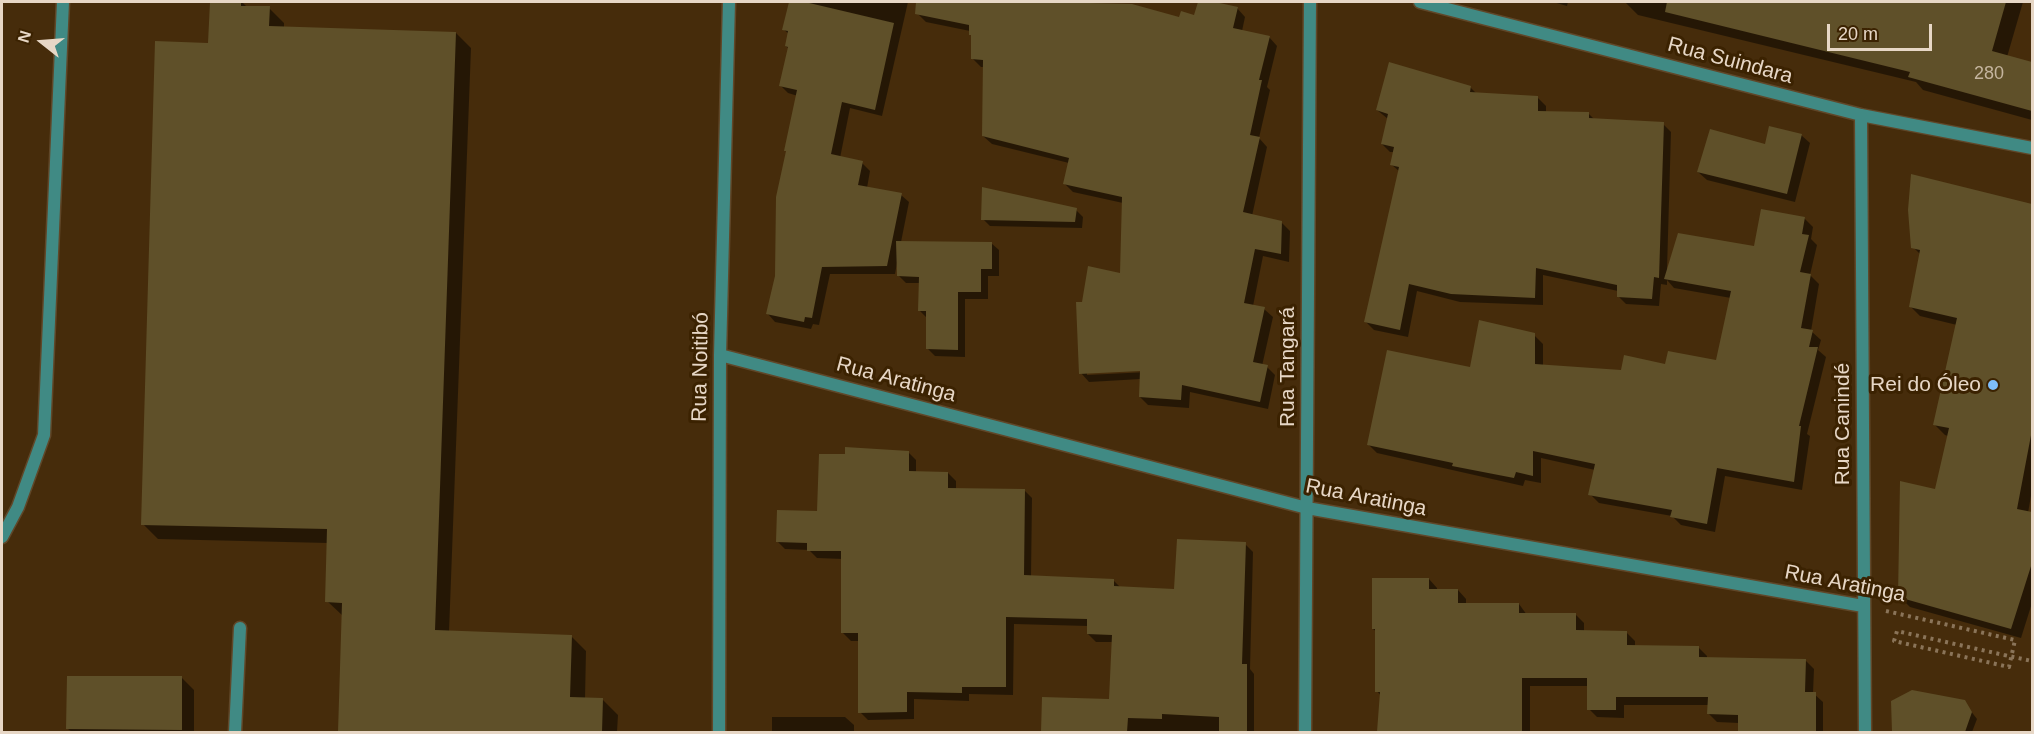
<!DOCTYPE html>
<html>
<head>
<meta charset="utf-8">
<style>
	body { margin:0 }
	#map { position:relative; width:2034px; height:734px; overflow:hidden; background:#462c0b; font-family:Helvetica,sans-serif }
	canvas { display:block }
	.frame { position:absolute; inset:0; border:3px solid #e7d7c6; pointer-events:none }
	.north { position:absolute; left:12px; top:12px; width:60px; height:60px; -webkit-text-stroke:4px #3b2201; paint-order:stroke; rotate:287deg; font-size:16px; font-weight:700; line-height:24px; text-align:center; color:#e7d7c6 }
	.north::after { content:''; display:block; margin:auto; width:21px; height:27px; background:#e7d7c6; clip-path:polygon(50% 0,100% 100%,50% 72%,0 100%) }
	.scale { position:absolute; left:1827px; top:24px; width:105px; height:27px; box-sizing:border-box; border:3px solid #e7d7c6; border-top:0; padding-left:8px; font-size:18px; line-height:21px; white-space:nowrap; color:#e7d7c6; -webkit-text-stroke:4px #3b2201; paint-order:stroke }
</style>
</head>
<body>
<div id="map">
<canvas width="2034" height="734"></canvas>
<div class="frame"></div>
<div class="north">N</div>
<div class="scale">20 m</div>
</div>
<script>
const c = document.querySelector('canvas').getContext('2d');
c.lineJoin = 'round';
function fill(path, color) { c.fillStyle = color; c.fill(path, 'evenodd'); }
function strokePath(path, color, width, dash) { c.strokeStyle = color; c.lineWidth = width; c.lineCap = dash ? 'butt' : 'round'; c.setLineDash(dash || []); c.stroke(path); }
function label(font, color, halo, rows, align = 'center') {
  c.font = font + ' Helvetica,sans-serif'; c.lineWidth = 6; c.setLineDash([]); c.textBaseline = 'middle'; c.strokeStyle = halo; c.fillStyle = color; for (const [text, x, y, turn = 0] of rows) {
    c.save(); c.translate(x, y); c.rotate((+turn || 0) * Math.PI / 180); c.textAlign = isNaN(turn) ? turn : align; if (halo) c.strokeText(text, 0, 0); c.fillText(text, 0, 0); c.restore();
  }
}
const shadow = new Path2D(`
	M211,2H242L247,7L269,8L284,23V28L456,33L471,48L449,632L571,636L586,651L585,699L603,700L618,715L617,732H340L343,616L327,601L328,543L158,539L143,524L210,44Z
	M790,2H908L882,116L850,108L840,158L862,163L870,171L867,188L901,195L909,202L901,242L991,243L999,250V276H988V299H965V357L935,356L927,348V318L920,311V283H906L898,275L897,263L895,274H830L819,325L813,324L811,329L775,322L768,314L776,276L787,152L785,150L798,96L788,93L780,85L789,49L786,46L789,34L783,29Z
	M917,2H1055L1180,19L1195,16L1199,2H1209L1237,8L1245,17L1242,31L1269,37L1277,46L1267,87L1270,90L1259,138L1267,147L1252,216L1281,222L1290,231L1289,262L1263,256L1253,306L1264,309L1273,317L1262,366L1267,367L1275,375L1268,409L1190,392L1189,408L1148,405L1140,397L1141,379L1089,382L1081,373L1083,303L1122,275L1123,203L1073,192L1064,183L1069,163L992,144L983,136L984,67H981L973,59V37L970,31L926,22L917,13ZM1148,369V372L1087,375V372Z
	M1553,2H1568L1567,6Z
	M1625,2H2023L2007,57L2032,63V120L1923,90L1916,82L1638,15Z
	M1470,87L1477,94L1538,98L1546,106V113H1588L1595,120L1663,124L1671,132L1667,270L1755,248L1804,218L1813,227L1811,239L1817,245L1810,275L1819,284L1811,331L1821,340L1818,350L1826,357L1807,434L1810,436L1802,490L1725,476L1715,532L1681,525L1672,516L1599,503L1590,494L1595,470L1541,458V483L1525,480L1523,486L1377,453L1368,444L1471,369L1534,335L1543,344V366L1622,372L1717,362L1731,298L1674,288L1667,280V285L1661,284L1659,306L1626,304L1618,296V291L1543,275V305L1460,302L1417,291L1408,337L1374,330L1366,322L1400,172L1392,165L1394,152H1390L1382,144L1388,119L1377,110Z
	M1801,135L1810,143L1795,202L1707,180L1698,172L1766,145Z
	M1913,176L2032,205V490L2028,513L2032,514V603L2021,638L1910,607L1900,597L1936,491L1948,436L1945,435L1935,425L1957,325L1920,316L1910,306L1921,255L1913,247Z
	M1076,210L1083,217L1082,228L990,226L983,219Z
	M908,452L916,460V473H948L956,481V489L1024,490L1032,498L1031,577L1113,580L1121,588L1176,590L1245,544L1253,552L1250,669L1254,674V732H1043L1044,699L1111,701L1113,642H1096L1088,634V626L1014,624L1013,695L969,694V701L914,699V719L868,720L860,712V641H851L843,633V559L817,558L809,550L785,549L778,542Z
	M1429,579L1437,588V590H1458L1466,599V604H1519L1527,615H1576L1584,623V632H1626L1635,641V647L1699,648L1707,656V659L1806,661L1814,669L1813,693L1823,702V732H1739V723L1717,722L1709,714V705H1624V718L1597,717L1589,709V686H1530V732H1379L1381,696L1377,691V632L1373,629Z
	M182,678L194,690V732H72L68,729Z
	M1893,702H1964L1977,719L1972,732H1894Z
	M772,717H845L854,725V732H772Z`);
const building = new Path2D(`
	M210,2H241V6H270L269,26L456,32L435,630L572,635L570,697L603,698L602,732H338L342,603L325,602L327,529L141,525L155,41L208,43Z
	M789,2H805L894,23L875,110L842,102L831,154L863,161L858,185L902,193L887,266L822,267L812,318L805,317L804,322L766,314L775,276L776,197L786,151H784L797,90L779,86L788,47L785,46L788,31L782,30Z
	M916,2H1048L1132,4L1179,17L1181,11L1194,15L1198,2H1215L1238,7L1233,28L1270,36L1259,80H1262L1250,135L1260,137L1243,212L1282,221L1281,254L1255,249L1244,303L1265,307L1253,362L1268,365L1260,402L1182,385L1181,400L1139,397L1140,371L1079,374L1076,302H1082L1088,266L1120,273L1122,197L1063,184L1069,158L982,136L983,60L971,59V35H969V25L915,14Z
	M1667,2H2006L1992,51L2032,62V111L1908,77L1910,72L1665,12Z
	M1389,62L1471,86L1470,92L1538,96V111L1589,112V118L1664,122L1659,278L1654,277L1652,299L1617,297V285L1536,268L1535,298L1451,294L1409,284L1400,330L1364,322L1399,167L1390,165L1394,147L1381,144L1388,114L1376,110Z
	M1769,126L1802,134L1787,194L1697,172L1710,129L1765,144Z
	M1911,174L2032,204V430L2017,509L2032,512V563L2011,629L1898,597L1900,481L1935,489L1949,428L1933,425L1957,318L1909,307L1920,250L1911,248L1908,210Z
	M982,187L1077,208L1075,222L981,220Z
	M1761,209L1805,217L1802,234L1809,235L1800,272L1811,274L1801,328L1813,330L1809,347H1818L1799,426H1801L1794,482L1717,468L1707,524L1670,517L1672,510L1588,495L1595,464L1533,451V476L1516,472L1514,478L1452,466L1453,463L1367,445L1387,350L1470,367L1479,320L1535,333V364L1621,370L1624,355L1665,364L1668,351L1716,360L1731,291L1664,279L1678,233L1754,246Z
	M896,241L992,242V269H981V292H958V350L926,349V311H918L919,277L897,276Z
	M845,447L909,451V471L948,472V488L1025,489L1024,575L1114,579V586L1174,589L1177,539L1246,542L1242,664H1247V732L1219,731V717L1162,714V719L1128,718L1127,732H1041L1042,697L1109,699L1112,635L1087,634V619L1006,617V687H962V693L907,692V712L858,713V633H841V551H807V543L776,542L777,510L817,511L819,454H845Z
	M1372,578H1429V589H1458V603H1519V613H1576V630L1627,631V645L1699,646V657L1806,659L1805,692H1816V732H1738V715L1707,714L1708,697H1616V710H1587V678H1522V732H1377L1380,692H1375V629H1372Z
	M67,676H182V730L66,729Z
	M1912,690L1965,700L1972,712L1965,732H1892L1891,701Z`);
const path = new Path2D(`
	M1886,611L2015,640L2009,667L1894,641L1897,631L2004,655`);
const service = new Path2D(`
	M2,537L18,507L44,435L63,2
	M235,732L240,628`);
const minor = new Path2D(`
	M1420,2L1861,115L2032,148
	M1861,115L1865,732
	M720,355L1307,508L1863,606
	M719,732L720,355L729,2
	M1305,732L1310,2`);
const pathBridge = new Path2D(`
	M2004,655L2032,661`);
const markers = [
	[1993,385,6,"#7ebdf9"]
];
const numberNames = [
	["280",1989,74]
];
const streetNames = [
	["Rua Suindara",1730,61,15],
	["Rua Noitibó",701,367,-89],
	["Rua Tangará",1288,367,-90],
	["Rua Aratinga",896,380,15],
	["Rua Canindé",1843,424,-90],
	["Rua Aratinga",1366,498,11],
	["Rua Aratinga",1845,584,11]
];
const poiNames = [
	["Rei do Óleo",1981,385]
];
fill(shadow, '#0007');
fill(building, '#5f5029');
strokePath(service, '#604729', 15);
strokePath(minor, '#604729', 15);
strokePath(path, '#8a7459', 4, [3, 4.5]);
strokePath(service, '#408a84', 12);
strokePath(minor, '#408a84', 12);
strokePath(pathBridge, '#8a7459', 4, [3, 4.5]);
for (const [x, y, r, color] of markers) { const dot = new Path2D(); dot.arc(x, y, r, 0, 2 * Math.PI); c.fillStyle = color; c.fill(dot); strokePath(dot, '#3b2201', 2); }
label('18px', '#c5b59f', null, numberNames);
label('21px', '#e7d7c6', '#3b2201', streetNames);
label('21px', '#e7d7c6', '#3b2201', poiNames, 'right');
</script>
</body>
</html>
